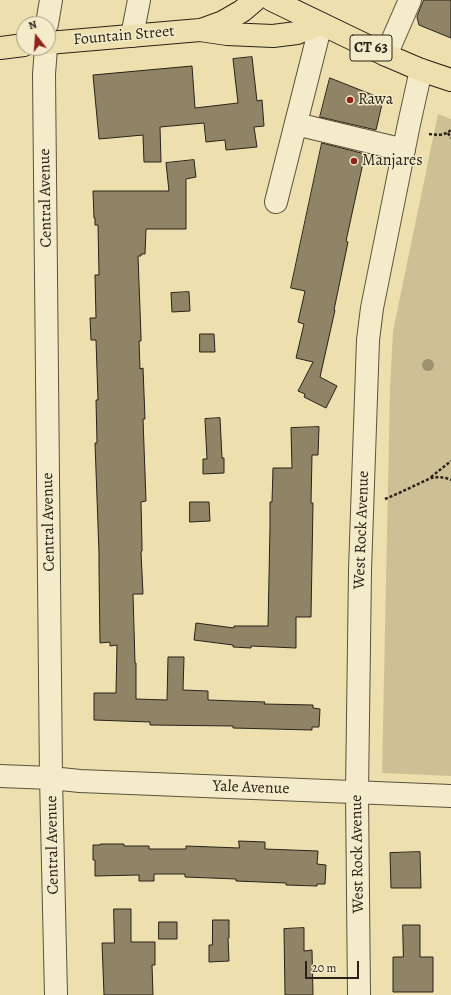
<!DOCTYPE html>
<html>
<head>
<meta charset="utf-8">
<style>
	body { margin:0 }
	#map { position:relative; width:451px; height:995px; overflow:hidden; background:#eee0ae; font-family:Alegreya,serif }
	canvas { display:block }
	.north { position:absolute; left:16px; top:16px; width:40px; height:40px; box-sizing:border-box; background:#f4ebca; border:1px solid #a39a83; border-radius:50%; rotate:343deg; font-size:11px; font-weight:700; line-height:16px; text-align:center; color:#2a2119 }
	.north::after { content:''; display:block; margin:auto; width:14px; height:18px; background:#8f2418; clip-path:polygon(50% 0,100% 100%,50% 72%,0 100%) }
	.scale { position:absolute; left:305px; top:961px; width:54px; height:18px; box-sizing:border-box; border:2px solid #2a2119; border-top:0; padding-left:5px; font-size:12px; line-height:14px; white-space:nowrap; color:#2a2119; -webkit-text-stroke:3px #f4ebca; paint-order:stroke }
</style>
</head>
<body>
<div id="map">
<canvas width="451" height="995"></canvas>
<div class="north">N</div>
<div class="scale">20 m</div>
</div>
<script>
const c = document.querySelector('canvas').getContext('2d');
c.lineJoin = 'round';
function fill(path, color) { c.fillStyle = color; c.fill(path, 'evenodd'); }
function strokePath(path, color, width, dash) { c.strokeStyle = color; c.lineWidth = width; c.lineCap = dash ? 'butt' : 'round'; c.setLineDash(dash || []); c.stroke(path); }
function label(font, color, halo, rows, align = 'center') {
  c.font = font + ' Alegreya,serif'; c.lineWidth = 3; c.setLineDash([]); c.textBaseline = 'middle'; c.strokeStyle = halo; c.fillStyle = color; for (const [text, x, y, turn = 0] of rows) {
    c.save(); c.translate(x, y); c.rotate((+turn || 0) * Math.PI / 180); c.textAlign = isNaN(turn) ? turn : align; if (halo) c.strokeText(text, 0, 0); c.fillText(text, 0, 0); c.restore();
  }
}
const green = new Path2D(`
	M438,114L451,119V776L382,773L390,389L393,331Z`);
const building = new Path2D(`
	M424,0H451V38L419,25L417,17Z
	M252,57L257,101L262,100L264,126L254,127L257,147L226,150L225,140L206,142L204,123L160,127L161,162H144L143,135L99,139L93,75L192,66L195,108L238,103L233,59Z
	M330,78L378,97L382,104L376,130L320,117Z
	M322,143L365,154L346,241L348,242L334,310H335L320,377L337,386L326,408L304,397L305,394L298,391L313,362L296,358L304,324L298,322L305,291L291,288Z
	M194,160L196,177L186,179V229H146L145,254H141V256H138L141,337V341H139L140,369L143,368L145,419H143L146,501L141,502L142,546V551L141,552L143,594H133L135,663H136V699L167,700L168,657H184L183,690L208,691V700L265,702L264,704L313,705V708L320,709L319,727H312V730L233,728V726L150,725V722L94,720V693H116L117,645L110,646V642L100,643L99,570V553L95,443H97L96,400H98L96,340H91L90,318H96L95,275H99L98,225H95V218H94L93,191H169L166,163Z
	M189,292L190,311L172,312L171,293Z
	M200,334H214L215,352H200Z
	M220,418L222,458H224V473L203,474V459H207L205,419Z
	M319,427L318,455H312L311,503H313L311,617H296V648L251,646V648L233,647V645L194,640L196,623L234,628V626H268L270,527V502H272L273,468H292L291,428Z
	M190,502H209L210,521L190,522Z
	M239,841L265,842V849L318,851L317,864L326,865L325,884H317V886L286,885V883L236,881V879L185,877V874H154V881H139V875L95,876V860H93V845H100V844H124V846H149V849H186V846L239,848Z
	M420,852L421,888H391L390,853Z
	M114,909H131V942H155V965H152L153,995H104L102,943H114Z
	M213,920H229V938H228L229,961L209,962V945H212Z
	M159,922H177V939H159Z
	M403,925H420V957H433V992H393V957H403Z
	M304,928V951L312,950L313,995H285L284,929Z`);
const path = new Path2D(`
	M448,133L451,138
	M429,134C437,135 444,136 451,130
	M431,477L451,461
	M385,499L399,493L431,478L439,477L446,478L451,480`);
const minor = new Path2D(`
	M47,24L51,0
	M132,36L139,0
	M46,48L44,74L51,778L56,995
	M386,55L410,0
	M296,124L404,150
	M276,202L321,24
	M0,776L51,778L80,781L451,796
	M359,995L357,792L360,570L368,340L372,308L409,124L421,70`);
const major = new Path2D(`
	M272,0L386,55L421,70L451,80
	M201,30L223,22L242,11L255,0
	M48,43L200,30L227,34L273,36L297,33L321,24
	M0,48L24,45`);
const trees = [
	[428,365]
];
const markers = [
	[350,100,4,"#8f2418"],
	[354,161,4,"#8f2418"]
];
const shields = [
	[371,48,42]
];
const shieldNames = [
	["CT 63",371,48]
];
const streetNames = [
	["Fountain Street",124,36,-5],
	["Central Avenue",46,198,-91],
	["Central Avenue",49,522,-91],
	["West Rock Avenue",362,530,-88],
	["Yale Avenue",251,788,2],
	["Central Avenue",53,845,-91],
	["West Rock Avenue",358,854,-91]
];
const poiNames = [
	["Rawa",358,100],
	["Manjares",362,161]
];
fill(green, '#cdc095');
fill(building, '#908466');
strokePath(building, '#2a2119', 1);
strokePath(minor, '#5b513e', 24);
strokePath(major, '#2a2119', 24);
strokePath(path, '#2a2119', 2.5, [3, 2]);
strokePath(minor, '#f4ebca', 22);
strokePath(major, '#eee0ae', 22);
c.fillStyle = '#9d9170';
for (const [x, y] of trees) { c.beginPath(); c.arc(x, y, 6, 0, 2 * Math.PI); c.fill(); }
for (const [x, y, r, color] of markers) { const dot = new Path2D(); dot.arc(x, y, r, 0, 2 * Math.PI); c.fillStyle = color; c.fill(dot); strokePath(dot, '#f4ebca', 1.5); }
for (const [x, y, w] of shields) { const box = new Path2D(); box.roundRect(x - w / 2, y - 13, w, 26, 3); c.fillStyle = '#f4ebca'; c.fill(box); strokePath(box, '#2a2119', 1); }
label('bold 15px', '#2a2119', null, shieldNames);
label('16px', '#2a2119', '#f4ebca', streetNames);
label('16px', '#2a2119', '#f4ebca', poiNames, 'left');
</script>
</body>
</html>
